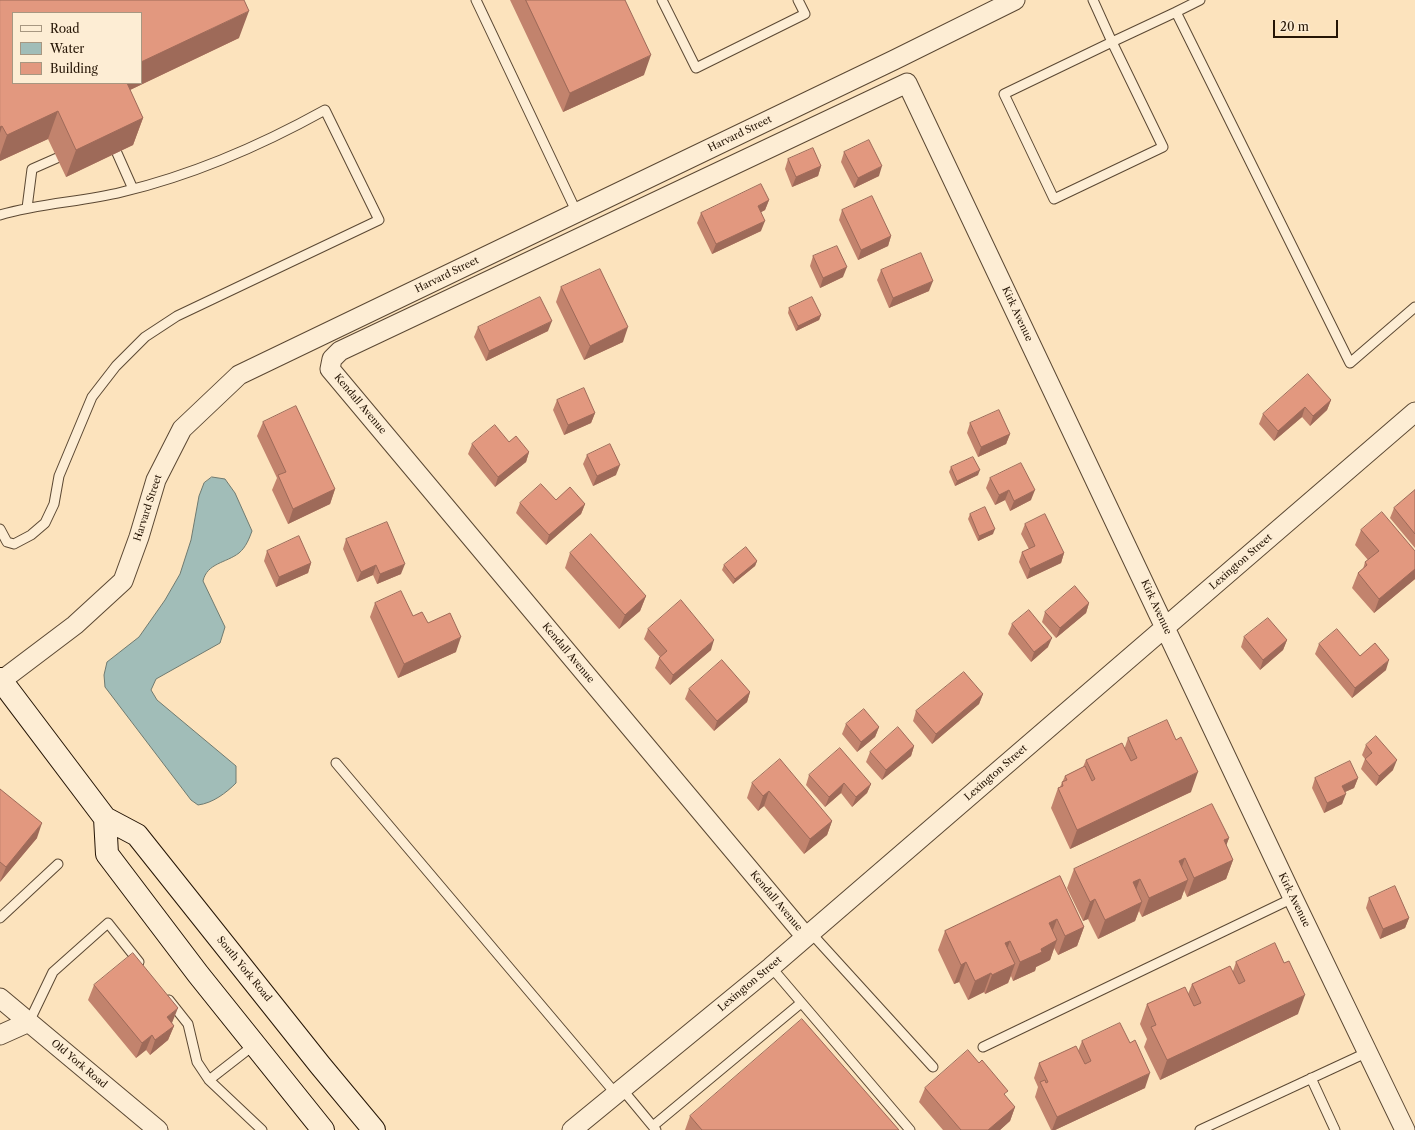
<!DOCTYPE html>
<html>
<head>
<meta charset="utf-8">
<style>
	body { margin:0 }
	#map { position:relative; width:1415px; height:1130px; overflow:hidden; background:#fce3bd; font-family:"Libre Caslon Text",serif }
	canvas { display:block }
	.legend { position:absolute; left:12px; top:12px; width:130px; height:72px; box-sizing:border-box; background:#fdedd4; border:1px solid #a79781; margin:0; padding:5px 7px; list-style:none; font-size:12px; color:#251505 }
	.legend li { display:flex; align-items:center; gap:8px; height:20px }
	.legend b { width:20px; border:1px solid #a79781 }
	.scale { position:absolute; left:1273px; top:20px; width:65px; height:18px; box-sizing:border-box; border:2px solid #251505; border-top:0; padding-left:5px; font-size:12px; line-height:14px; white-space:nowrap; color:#251505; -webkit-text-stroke:3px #fdedd4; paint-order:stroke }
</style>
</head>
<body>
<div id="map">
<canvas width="1415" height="1130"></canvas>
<ul class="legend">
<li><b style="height:5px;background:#fdedd4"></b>Road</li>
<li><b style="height:11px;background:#a1bdb8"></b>Water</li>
<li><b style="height:11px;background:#e2987f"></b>Building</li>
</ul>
<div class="scale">20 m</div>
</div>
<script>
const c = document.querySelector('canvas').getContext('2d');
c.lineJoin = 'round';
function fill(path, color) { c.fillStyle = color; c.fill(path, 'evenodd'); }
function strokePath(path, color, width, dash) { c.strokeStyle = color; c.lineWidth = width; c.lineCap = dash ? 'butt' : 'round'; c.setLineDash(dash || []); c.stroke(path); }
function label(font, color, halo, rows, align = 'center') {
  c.font = font + ' "Libre Caslon Text",serif'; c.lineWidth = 4; c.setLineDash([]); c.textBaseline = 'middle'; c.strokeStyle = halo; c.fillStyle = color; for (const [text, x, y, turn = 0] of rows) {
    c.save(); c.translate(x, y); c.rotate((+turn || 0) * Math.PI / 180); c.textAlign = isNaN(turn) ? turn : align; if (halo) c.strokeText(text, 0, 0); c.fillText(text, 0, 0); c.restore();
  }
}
const water = new Path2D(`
	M212,477L225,479L235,493L252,531C249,539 246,547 239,553C226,563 207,563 203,581L225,627L220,643L156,679L151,690L157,700L236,766V783C226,793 213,803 198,805L191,800L105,687L104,675L107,662L139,637L165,600L180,574L191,540L199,496L204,483Z`);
const lane = new Path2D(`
	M476,0L577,213
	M662,0L696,68L805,14L798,0
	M1093,0L1112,42L1176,12L1350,363L1415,307
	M1176,12L1200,0
	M1112,42L1163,147L1054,199L1004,94Z
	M117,153L133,189
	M27,208L32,169L57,158
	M0,215C40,203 82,202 122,192C193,175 262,145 325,110L379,220L177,316L145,337L116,366L92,397L59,476L54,504L45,523L31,535L14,544L7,542L0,529
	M336,763L616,1094
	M0,918L58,864
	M811,933L933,1067
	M771,967L910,1130
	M169,1000L188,1024L197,1062L209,1080
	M29,1022L53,972L108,923L139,962
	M254,1045L209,1080L262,1130
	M983,1047L1293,898
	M1311,1078L1335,1130
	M622,1089L656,1130
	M653,1126L801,1003
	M1200,1130L1368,1052`);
const street = new Path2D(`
	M1,681L75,625L123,581L139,537L156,480L182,429L239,375L894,60L1015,0
	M806,937L330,369L332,359L340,351L907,83L1293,898L1405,1130
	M0,998L158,1130
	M0,1035L29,1022
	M572,1130L771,967L1415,412`);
const secondary = new Path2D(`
	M0,679L105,818L137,835L320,1065L374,1130
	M105,818L107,854L198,974L323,1130`);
const wall = new Path2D(`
	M0,0L239,38L130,90L143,118L133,145L66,177L48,139L0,161Z
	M510,0H625L644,75L563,112Z
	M844,152L879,176L854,188L841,162Z
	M788,159L821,166L818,176L792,187L785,169Z
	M769,200L765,210L761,212V231L712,254L697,223L701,213Z
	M842,210L891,236L888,246L858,260L839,220Z
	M813,256L843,277L820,288L810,266Z
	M881,270L929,291L889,308L877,280Z
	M561,287L623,342L584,360L556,302Z
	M789,308L821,315L819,320L796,331L788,313Z
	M478,327L548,331L486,361L474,337Z
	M557,400L595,413L591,423L564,435L553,410Z
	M1331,400L1327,410L1310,426L1302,417L1274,441L1259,424L1263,414Z
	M263,422L335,489L330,504L288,524L272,490L277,478L257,436Z
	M970,423L1010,434L1006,444L978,457L967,433Z
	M509,442L529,452L526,462L495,487L468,454L472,444Z
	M587,455L616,475L593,486L583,464Z
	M951,467L978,475L955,486L949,472Z
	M990,478L1031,500L1010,511L1005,500L995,505L986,488Z
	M1415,490V548L1390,518L1394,508Z
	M556,500L585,504L581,514L546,545L516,513L520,503Z
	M970,514L993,534L978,541L968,519Z
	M1025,524L1064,553L1061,563L1027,579L1019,562L1022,552L1029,549L1021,534Z
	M1361,530L1415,551V579L1374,613L1352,588L1358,573L1363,569L1365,562L1368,560L1355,545Z
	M346,539L401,574L377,584L373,575L357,582L343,549Z
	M267,551L311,563L308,573L276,587L264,561Z
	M570,553L646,596L640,611L619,629L565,568Z
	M757,561L755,566L733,584L722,570L724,565Z
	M375,603L413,616L428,623L456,652L398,678L370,617Z
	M1089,603L1086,613L1056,638L1042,622L1045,612Z
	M1012,624L1048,647L1031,662L1008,634Z
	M648,629L711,650L670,685L655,668L659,658L660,657L644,639Z
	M1244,637L1287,640L1283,650L1260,670L1241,647Z
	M1319,644L1360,656L1386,670L1352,698L1315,654Z
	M689,689L750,692L747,702L714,731L685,699Z
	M983,694L979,704L932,744L913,721L916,711Z
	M846,724L879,727L875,737L857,752L842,734Z
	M1128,738L1191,792L1070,849L1051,808L1058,788L1060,787L1065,776L1083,767L1086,760L1125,747Z
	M1366,745L1393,770L1376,786L1361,769L1365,759L1362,755Z
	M914,746L911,756L882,780L866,762L870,752Z
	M809,775L871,784L867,793L852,807L841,793L825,807L806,785Z
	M1315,778H1358L1354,788L1345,792L1342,804L1324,813L1312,788Z
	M752,783L832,821L827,835L804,854L764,806L758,811L747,798Z
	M0,789L37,838L0,882Z
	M1229,838L1226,845L1233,860L1226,879L1187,897L1184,890L1181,899L1142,917L1139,911L1135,921L1098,939L1088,919L1083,921L1067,888L1074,869Z
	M1060,876L1084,927L1077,946L1058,955L1054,948L1050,960L1036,967L1035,971L1013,981L1011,976L1008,983L985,994L984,992L968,1000L959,982L954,984L938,950L945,931Z
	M1369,898L1409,918L1405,928L1380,939L1366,908Z
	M1236,962L1298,1014L1160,1080L1144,1047L1147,1039L1140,1024L1147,1004L1188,994L1192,984L1233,971Z
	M94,985L172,1023L174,1026L168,1040L150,1055L146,1050L136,1058L88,1000Z
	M1082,1041L1145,1088L1055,1130H1051L1035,1097L1038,1087L1034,1078L1039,1063L1078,1051Z
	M925,1088L1015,1107L1010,1121L1000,1130H943L919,1102Z
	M690,1116L899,1130H685Z`);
const shadedWall = new Path2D(`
	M249,11L239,38L111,99L117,83H141V62Z
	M651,55L644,75L563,112L570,93Z
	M58,111L48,139L0,161V155L7,135Z
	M143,118L133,145L66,177L76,150Z
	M2,126L0,133V127Z
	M821,166L818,176L792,187L796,177Z
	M882,166L879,176L854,188L858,178Z
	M769,200L765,210L754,216L758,206Z
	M765,221L761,231L712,254L716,244Z
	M891,236L888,246L858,260L861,250Z
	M847,267L843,277L820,288L823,278Z
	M933,281L929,291L889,308L893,298Z
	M821,315L819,320L796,331L798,326Z
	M552,321L548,331L486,361L489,351Z
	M628,327L623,342L584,360L590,346Z
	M1331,400L1327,410L1310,426L1313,416Z
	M1305,407L1302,417L1274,441L1278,431Z
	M595,413L591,423L564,435L568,425Z
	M1010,434L1006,444L978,457L981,447Z
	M529,452L526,462L495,487L498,477Z
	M620,465L616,475L593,486L597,476Z
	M980,470L978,475L955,486L957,481Z
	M335,489L330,504L288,524L293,509Z
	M1009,490L1005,500L995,505L999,495Z
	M1035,490L1031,500L1010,511L1014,501Z
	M585,504L581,514L546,545L549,535Z
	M995,529L993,534L978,541L979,536Z
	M1064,553L1061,563L1027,579L1030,569Z
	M757,561L755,566L733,584L735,579Z
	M311,563L308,573L276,587L279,577Z
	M405,564L401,574L377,584L380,574Z
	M376,565L373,575L357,582L361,572Z
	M1415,569V579L1374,613L1379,599Z
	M646,596L640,611L619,629L625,615Z
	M1089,603L1086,613L1056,638L1060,628Z
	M461,637L456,652L398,678L404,664Z
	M1052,638L1048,647L1031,662L1034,652Z
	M714,640L711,650L670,685L673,675Z
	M1287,640L1283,650L1260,670L1263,660Z
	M1389,660L1386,670L1352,698L1355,688Z
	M750,692L747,702L714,731L717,721Z
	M983,694L979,704L932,744L936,734Z
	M879,727L875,737L857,752L861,742Z
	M914,746L911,756L882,780L886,770Z
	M1397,760L1393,770L1376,786L1379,776Z
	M1198,772L1191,792L1070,849L1077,830Z
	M1358,778L1354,788L1338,795L1342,786Z
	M844,783L841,793L825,807L829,797Z
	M871,784L867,793L852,807L856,797Z
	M769,791L764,806L758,811L763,796Z
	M1346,794L1342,804L1324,813L1327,803Z
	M832,821L827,835L804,854L810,839Z
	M42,823L37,838L0,882L6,867Z
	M1229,838L1222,857L1224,840Z
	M1185,858L1178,878L1179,861Z
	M1233,860L1226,879L1187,897L1194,878Z
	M1140,879L1133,898V882Z
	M1188,880L1181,899L1142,917L1149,898Z
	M1095,899L1088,919L1083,921L1090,902Z
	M1142,902L1135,921L1098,939L1105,920Z
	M1409,918L1405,928L1380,939L1383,929Z
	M1057,919L1050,938L1049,923Z
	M1084,927L1077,946L1058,955L1065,936Z
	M1057,940L1050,960L1036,967L1035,971L1013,981L1020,962L1041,949Z
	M1010,941L1003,960L1005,943Z
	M966,962L959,982L954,984L961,965Z
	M1015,964L1008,983L985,994L992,975Z
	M991,973L984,992L968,1000L975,981Z
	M1305,995L1298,1014L1160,1080L1167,1060Z
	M178,1008L172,1023L161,1032L167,1017Z
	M174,1026L168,1040L150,1055L155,1040Z
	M152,1035L146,1050L136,1058L142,1043Z
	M1150,1073L1145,1088L1055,1130H1052L1057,1117Z
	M1015,1107L1010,1121L1000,1130H988Z`);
const building = new Path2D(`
	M0,0H244L249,11L141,62V13H13V83H127L143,118L76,150L58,111L7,135L2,126L0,127Z
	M526,0H625L651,55L570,93Z
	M869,140L882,166L858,178L844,152Z
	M813,148L821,166L796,177L788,159Z
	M761,184L769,200L758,206L765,221L716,244L701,213Z
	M872,196L891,236L861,250L842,210Z
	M837,246L847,267L823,278L813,256Z
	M921,253L933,281L893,298L881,270Z
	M600,269L628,327L590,346L561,287Z
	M540,297L552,321L489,351L478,327Z
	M812,297L821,315L798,326L789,308Z
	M1308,374L1331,400L1313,416L1305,407L1278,431L1263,414Z
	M584,388L595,413L568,425L557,400Z
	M296,406L335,489L293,509L278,475L286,472L263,422Z
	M999,410L1010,434L981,447L970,423Z
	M495,425L509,442L516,436L529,452L498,477L472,444Z
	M610,444L620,465L597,476L587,455Z
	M973,457L980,470L957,481L951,467Z
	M1021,463L1035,490L1014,501L1009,490L999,495L990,478Z
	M541,484L556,500L570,487L585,504L549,535L520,503Z
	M1415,490V534L1394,508Z
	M985,507L995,529L979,536L970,514Z
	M1382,512L1415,551V569L1379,599L1358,573L1367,565L1365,562L1379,551L1361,530Z
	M1045,514L1064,553L1030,569L1022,552L1035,546L1025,524Z
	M387,522L405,564L380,574L376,565L361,572L346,539Z
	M591,534L646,596L625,615L570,553Z
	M299,536L311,563L279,577L267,551Z
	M746,547L757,561L735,579L724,565Z
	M1075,586L1089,603L1060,628L1045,612Z
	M401,591L413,616L422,612L428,623L450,613L461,637L404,664L375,603Z
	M681,600L714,640L673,675L659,658L667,651L648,629Z
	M1029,610L1052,638L1034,652L1012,624Z
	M1268,618L1287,640L1263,660L1244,637Z
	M1337,629L1360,656L1375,643L1389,660L1355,688L1319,644Z
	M722,660L750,692L717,721L689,689Z
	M964,672L983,694L936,734L916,711Z
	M864,709L879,727L861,742L846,724Z
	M1167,720L1176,740L1181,737L1198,772L1077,830L1058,788L1063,786L1062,782L1067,780L1065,776L1085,766L1092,781L1095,779L1086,760L1122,743L1131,761L1137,758L1128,738Z
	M898,727L914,746L886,770L870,752Z
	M1376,736L1397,760L1379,776L1365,759L1372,753L1366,745Z
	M840,748L871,784L856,797L844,783L829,797L809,775Z
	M780,759L832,821L810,839L769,791L763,796L752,783Z
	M1350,761L1358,778L1342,786L1346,794L1327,803L1315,778Z
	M0,789L42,823L6,867L0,862Z
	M1212,804L1229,838L1224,840L1233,860L1194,878L1185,858L1179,861L1188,880L1149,898L1140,879L1133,882L1142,902L1105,920L1095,899L1090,902L1074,869Z
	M1060,876L1084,927L1065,936L1057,919L1049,923L1057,940L1041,949L1042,952L1020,962L1010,941L1005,943L1015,964L992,975L991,973L975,981L966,962L961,965L945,931Z
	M1395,886L1409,918L1383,929L1369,898Z
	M1275,943L1284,963L1289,961L1305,995L1167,1060L1151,1027L1156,1025L1147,1004L1185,987L1194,1006L1201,1003L1192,984L1230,966L1239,984L1245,981L1236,962Z
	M133,953L178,1008L167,1017L174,1026L155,1040L152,1035L142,1043L94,985Z
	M802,1019L899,1130H702L690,1116Z
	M1120,1023L1130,1043L1135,1040L1150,1073L1057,1117L1040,1082L1045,1080L1046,1083L1048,1082L1039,1063L1076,1046L1085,1064L1091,1061L1082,1041Z
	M968,1050L979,1063L982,1060L1008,1091L1004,1094L1015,1107L988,1130H961L925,1088Z`);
const streetNames = [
	["Harvard Street",740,134,-26],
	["Harvard Street",447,275,-26],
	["Kirk Avenue",1017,314,65],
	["Kendall Avenue",360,404,50],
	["Harvard Street",148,508,-72],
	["Lexington Street",1241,562,-41],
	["Kirk Avenue",1156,607,65],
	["Kendall Avenue",568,653,50],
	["Lexington Street",996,773,-41],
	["Kirk Avenue",1294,900,64],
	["Kendall Avenue",776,901,50],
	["South York Road",244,969,51],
	["Lexington Street",750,984,-40],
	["Old York Road",79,1064,40]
];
fill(water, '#a1bdb8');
strokePath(water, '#6f7a70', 1);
strokePath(lane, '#5b4833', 11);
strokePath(street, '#5b4833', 21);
strokePath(secondary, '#251505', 24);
strokePath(lane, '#fdedd4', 9);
strokePath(street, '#fdedd4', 19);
strokePath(secondary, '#fdedd4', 22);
fill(wall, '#c2836d');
fill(shadedWall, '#9e6a59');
fill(building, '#e2987f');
strokePath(building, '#9e6a59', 1);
label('10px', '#251505', '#fdedd4', streetNames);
</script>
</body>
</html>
